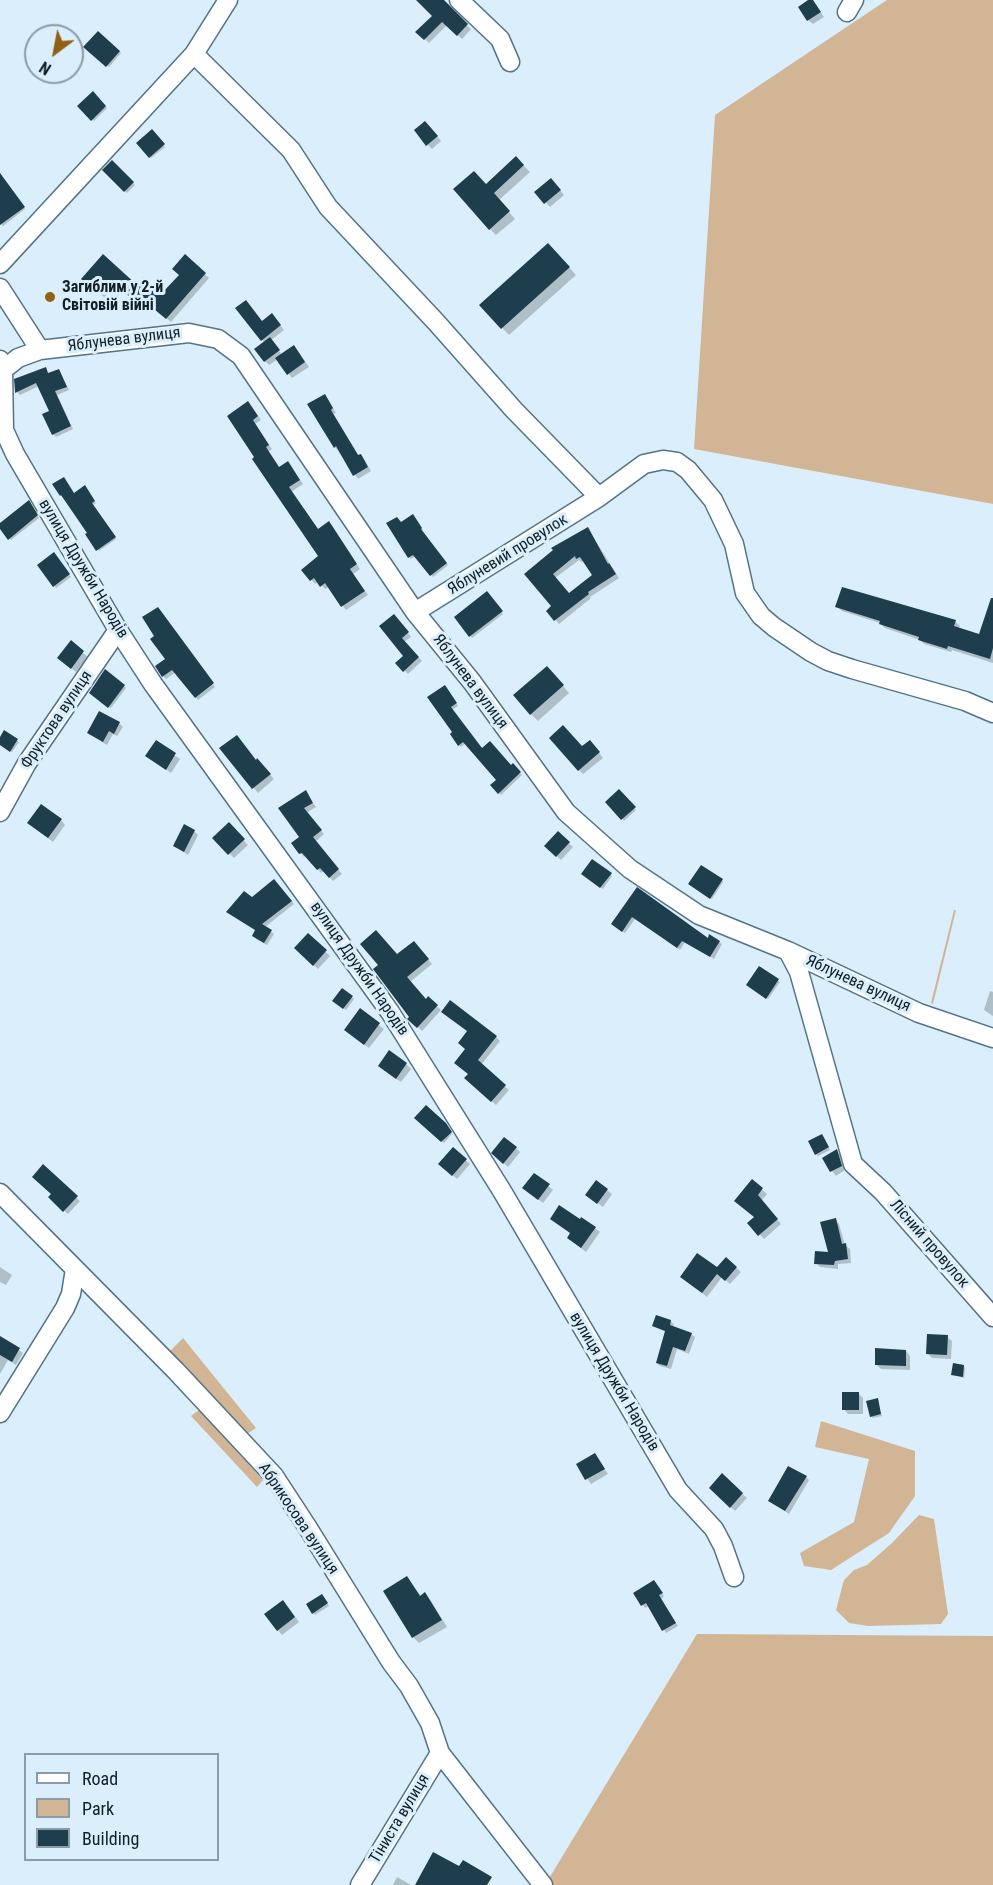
<!DOCTYPE html>
<html>
<head>
<meta charset="utf-8">
<style>
	body { margin:0 }
	#map { position:relative; width:993px; height:1885px; overflow:hidden; background:#daeffb; font-family:"Roboto Condensed",sans-serif }
	canvas { display:block }
	.legend { position:absolute; left:24px; top:1753px; width:195px; height:108px; box-sizing:border-box; background:#daeffb; border:2px solid #8a9ca6; margin:0; padding:8px 10px; list-style:none; font-size:18px; color:#111f26 }
	.legend li { display:flex; align-items:center; gap:12px; height:30px }
	.legend b { width:30px; border:2px solid #8a9ca6 }
	.north { position:absolute; left:24px; top:24px; width:60px; height:60px; box-sizing:border-box; background:#daeffb; border:2px solid #8a9ca6; border-radius:50%; rotate:212deg; font-size:16px; font-weight:700; line-height:24px; text-align:center; color:#111f26 }
	.north::after { content:''; display:block; margin:auto; width:21px; height:27px; background:#935f13; clip-path:polygon(50% 0,100% 100%,50% 72%,0 100%) }
</style>
</head>
<body>
<div id="map">
<canvas width="993" height="1885"></canvas>
<ul class="legend">
<li><b style="height:8px;background:#fff"></b>Road</li>
<li><b style="height:16px;background:#d2b595"></b>Park</li>
<li><b style="height:16px;background:#1e3e4d"></b>Building</li>
</ul>
<div class="north">N</div>
</div>
<script>
const c = document.querySelector('canvas').getContext('2d');
c.lineJoin = 'round';
function fill(path, color) { c.fillStyle = color; c.fill(path, 'evenodd'); }
function strokePath(path, color, width, dash) { c.strokeStyle = color; c.lineWidth = width; c.lineCap = dash ? 'butt' : 'round'; c.setLineDash(dash || []); c.stroke(path); }
function label(font, color, halo, rows, align = 'center') {
  c.font = font + ' "Roboto Condensed",sans-serif'; c.lineWidth = 6; c.setLineDash([]); c.textBaseline = 'middle'; c.strokeStyle = halo; c.fillStyle = color; for (const [text, x, y, turn = 0] of rows) {
    c.save(); c.translate(x, y); c.rotate((+turn || 0) * Math.PI / 180); c.textAlign = isNaN(turn) ? turn : align; if (halo) c.strokeText(text, 0, 0); c.fillText(text, 0, 0); c.restore();
  }
}
const green = new Path2D(`
	M887,0H993V504L694,449L715,115Z
	M954,910H956L933,1004L931,1003Z
	M183,1338L256,1428L247,1434L168,1353Z
	M199,1410L263,1480L257,1487L191,1416Z
	M821,1421L915,1451V1496L889,1533L831,1570L804,1566L800,1553L854,1522L869,1459L815,1447Z
	M919,1515L934,1519L948,1614L941,1624L868,1626L849,1623L836,1610L844,1580L854,1570L867,1565L892,1543Z
	M697,1634L993,1636V1885H545Z`);
const shadow = new Path2D(`
	M418,0H441L471,29L462,39L447,25L429,43L418,32L434,16Z
	M812,0L824,17L813,24L808,20Z
	M98,33L121,53L109,67L86,47Z
	M93,93L107,108L94,121L79,106Z
	M430,127L441,141L432,149L428,145Z
	M152,131L165,147L151,158L138,143Z
	M516,158L530,172L499,200L515,219L496,235L490,229L486,186Z
	M112,162L135,185L127,193L104,170Z
	M555,184L564,195L550,207L536,192Z
	M10,188L25,209L3,226L0,223V193Z
	M555,252L576,275L509,335L481,305Z
	M103,256L137,287L162,295L181,275L185,256L209,278L171,322L148,303L144,308L117,284L105,298L87,283Z
	M276,320L284,330L271,340L282,355L298,351L309,367L292,378L278,359L269,365L265,361V343L262,340V322Z
	M45,369L49,374L59,370L69,390L57,395L73,429L56,437L53,434L51,412L39,386L20,395L17,392L16,380Z
	M328,400L336,413L333,414L359,456L364,459L371,471L358,479L335,447Z
	M252,407L261,420L255,424L272,449L268,452L280,468L291,467L303,484L291,492L319,530L332,527L360,569L353,574L368,595L346,610L329,587L325,589L318,581L315,584L303,570L320,556L254,459Z
	M86,489L96,503L93,505L116,539L99,551L89,533L61,495L74,494Z
	M30,503L39,518L11,540L0,525Z
	M415,518L423,530L421,531L448,565L433,577L416,556L411,559L409,557L401,524Z
	M588,529L619,578L590,597L591,598L559,624L548,611L553,607L526,575ZM579,560L581,562L584,560L594,575L569,595L555,578Z
	M56,556L71,577L56,588L39,565Z
	M487,593L503,614L472,638L456,617Z
	M837,607L955,621L960,626L958,629L980,636L993,612V663L952,650L951,652L924,644L920,640L885,628L880,623L842,611Z
	M160,611L215,687L198,700L176,672L166,679L163,676L167,659L156,636Z
	M397,619L411,637L404,642L422,661L408,674L397,663L405,656Z
	M71,643L88,657L76,672L64,662Z
	M105,671L126,688L111,708L90,693Z
	M554,675L569,693L538,721L531,714Z
	M447,689L458,706L452,710L482,750L511,767L513,765L522,775L501,795L492,785L498,780L466,743L461,747L459,745L454,733Z
	M119,723L123,727L117,736L113,734L107,745L88,733Z
	M4,733L19,742L12,752L0,745V740Z
	M156,742L180,759L171,773L147,756Z
	M594,746L603,758L583,774L579,770Z
	M221,748L262,765L274,779L258,793Z
	M619,791L636,810L624,821L607,802Z
	M305,792L316,807L306,813L324,834L315,842L342,874L333,881L324,870L321,873L306,855L304,857L293,843L301,837Z
	M61,820L65,825L53,842L33,827Z
	M229,824L248,845L234,858L214,838Z
	M194,831L198,835L188,855L175,846Z
	M558,833L573,847L561,860L546,846Z
	M611,874L612,876L603,889L585,876Z
	M722,880L723,882L712,899L692,886Z
	M277,884L294,904L265,927L274,934L267,945L256,939L252,899Z
	M637,889L708,940L719,942L722,944L714,959L685,942L680,950L635,919L625,933L616,927Z
	M308,935L330,956L318,969L296,948Z
	M418,947L432,964L410,982L426,1001L428,998L441,1010L422,1031L410,1019L397,956Z
	M759,968L780,982L768,999L750,987Z
	M342,990L354,999L346,1010L336,1003Z
	M990,991L993,992V1016L984,1010Z
	M360,1011L384,1029L369,1048L350,1034Z
	M496,1037L500,1041L481,1065L509,1090L496,1105L470,1082V1075L460,1067Z
	M406,1064L411,1069L401,1082L384,1070Z
	M416,1118L448,1127L452,1134L444,1143Z
	M824,1138L830,1150L818,1156L816,1154Z
	M516,1148L520,1152L508,1167L493,1153Z
	M453,1149L470,1164L457,1179L440,1164Z
	M837,1151L841,1156L845,1170L836,1176L832,1171Z
	M43,1167L80,1201L68,1214L50,1197L53,1194Z
	M535,1175L553,1190L543,1203L529,1192Z
	M752,1181L767,1194L761,1201L781,1224L764,1239L749,1223L756,1217Z
	M607,1190L612,1194L603,1207L592,1199Z
	M835,1220L839,1224L845,1245L850,1249L851,1263L838,1264V1269L820,1267L816,1263L830,1253Z
	M580,1221L595,1228L600,1232L586,1252L568,1238Z
	M726,1259L741,1272L730,1284L722,1277L707,1297L686,1281L717,1269Z
	M0,1267L12,1275L6,1285L0,1282Z
	M671,1321L674,1325L673,1328L691,1334L695,1337L689,1354L677,1349L671,1369L660,1366L657,1363L667,1332L654,1326Z
	M947,1337L952,1341L951,1359L932,1358L928,1354Z
	M0,1338L23,1353L16,1365L8,1360L0,1374Z
	M906,1351L910,1356V1370L881,1369L876,1364Z
	M963,1366L965,1368L964,1378L953,1375Z
	M858,1393L863,1398V1414H848L844,1409Z
	M877,1400L882,1416L873,1418L871,1416Z
	M595,1455L608,1474L591,1484L578,1465Z
	M722,1476L747,1498L735,1511L711,1488Z
	M806,1477L809,1480L789,1514L770,1501Z
	M407,1578L421,1596L425,1594L431,1601L447,1627L419,1643L413,1637Z
	M657,1585L664,1596L661,1599L678,1626L666,1633L649,1606L645,1608L635,1594Z
	M323,1597L329,1606L315,1615L313,1613Z
	M287,1606L299,1622L282,1635L278,1630Z
	M397,1877L411,1885H393Z`);
const building = new Path2D(`
	M416,0H444L468,24L457,36L442,22L424,40L415,32L432,16Z
	M808,0H813L821,12L807,21L798,7Z
	M98,31L120,51L106,67L83,47Z
	M93,91L106,106L91,121L77,106Z
	M425,121L438,136L426,146L414,130Z
	M152,129L165,144L149,158L136,143Z
	M516,156L524,165L494,193L510,211L489,230L453,189L474,171L486,184Z
	M112,160L134,182L124,192L102,170Z
	M0,173L25,207L0,225Z
	M551,178L561,190L544,204L534,192Z
	M548,243L570,267L501,329L479,305Z
	M103,254L137,285L144,277L162,293L179,275L172,269L185,254L206,273L166,319L143,300L139,305L112,281L100,295L81,279Z
	M246,300L262,321L272,313L281,325L261,341L235,308Z
	M270,337L280,350L264,362L254,349Z
	M294,345L305,362L287,375L275,358Z
	M46,367L48,373L59,369L67,387L55,391L71,426L52,435L42,414L49,411L36,383L15,393V391L14,379Z
	M325,394L333,408L331,410L358,455L361,454L368,467L353,476L336,446L334,448L307,404Z
	M248,401L258,416L253,420L269,445L266,447L279,467L288,461L300,480L289,487L318,529L329,521L357,564L350,569L365,591L341,607L325,583L320,587L314,578L310,581L301,570L318,556L252,459L254,457L227,416Z
	M64,477L74,493L85,485L95,501L92,503L116,537L96,551L85,534L87,533L61,495L60,496L52,484Z
	M29,500L38,515L8,540L0,529V523Z
	M413,514L422,528L421,529L447,563L430,576L413,555L408,558L386,523L397,517L401,522Z
	M588,527L608,564L609,563L616,574L588,592L589,594L554,621L546,611L551,606L524,574L553,550L551,548ZM575,556L576,559L580,557L592,575L569,593L553,574Z
	M54,552L70,574L53,587L37,565Z
	M842,587L956,620L954,626L979,634L991,598H993V648L990,659L948,646L947,649L918,640L919,637L879,624L880,621L835,607Z
	M487,591L503,611L469,637L454,617Z
	M158,607L214,683L195,698L172,670L162,677L155,666L165,659L150,639L154,636L142,617Z
	M394,614L409,632L402,638L419,657L403,672L395,663L403,656L379,626Z
	M71,640L84,651L71,669L57,658Z
	M547,666L564,685L530,715L513,695Z
	M105,669L125,685L108,708L89,693Z
	M445,685L457,703L451,707L482,748L490,741L511,765L513,763L521,772L498,794L490,785L496,780L463,742L458,746L450,734L452,732L427,697Z
	M99,711L120,722L114,734L109,731L103,742L87,733Z
	M563,725L582,746L590,740L600,752L578,771L549,738Z
	M4,730L18,739L10,752L0,745V737Z
	M237,735L256,760L257,758L271,774L252,789L219,748Z
	M156,740L176,753L166,770L145,756Z
	M619,789L636,807L621,820L605,802Z
	M306,790L313,803L304,808L322,830L313,837L339,869L329,878L320,868L317,870L302,853L299,854L291,843L299,837L278,808Z
	M41,804L62,819L48,838L27,823Z
	M229,822L245,839L228,855L212,838Z
	M184,824L195,830L184,852L173,846Z
	M558,831L570,842L556,857L544,846Z
	M592,859L612,873L600,888L581,874Z
	M701,865L723,879L710,899L688,884Z
	M274,879L292,901L262,924L272,930L264,943L252,936L255,930L226,912L244,891L252,897Z
	M637,887L708,938L709,934L720,941L710,957L682,941L677,948L632,917L622,932L611,924Z
	M376,930L397,954L414,941L429,959L407,977L426,999L428,996L438,1005L417,1028L407,1019L409,1017L373,969L378,965L360,944Z
	M308,933L327,950L313,966L294,948Z
	M759,966L779,979L766,999L746,985Z
	M342,988L353,996L343,1009L332,1001Z
	M450,1000L497,1036L478,1060L506,1085L491,1102L464,1078L468,1074L454,1063L465,1049L458,1043L467,1031L441,1012Z
	M360,1008L380,1023L364,1045L344,1030Z
	M389,1050L407,1063L396,1079L378,1066Z
	M426,1105L446,1123L452,1132L441,1142L414,1118Z
	M822,1134L829,1147L815,1155L808,1141Z
	M504,1137L517,1147L503,1164L491,1153Z
	M453,1147L467,1159L452,1176L438,1164Z
	M837,1149L842,1166L830,1172L822,1158Z
	M43,1164L78,1196L63,1212L48,1197L51,1194L32,1177Z
	M534,1173L550,1184L538,1200L522,1188Z
	M752,1179L763,1188L758,1195L778,1219L758,1236L747,1223L754,1217L734,1201Z
	M596,1180L608,1189L597,1204L585,1195Z
	M559,1205L580,1219L581,1217L596,1227L581,1248L567,1238L570,1233L550,1219Z
	M836,1218L842,1244L846,1243L848,1259L835,1261L834,1265L814,1264L815,1251L828,1252L820,1222Z
	M697,1253L717,1267L726,1257L737,1267L725,1281L717,1274L702,1293L680,1277Z
	M656,1315L671,1320L670,1325L692,1333L685,1351L673,1347L667,1366L656,1363L665,1331L652,1326Z
	M927,1334L948,1335L947,1355L926,1354Z
	M0,1336L20,1348L12,1362L0,1355Z
	M875,1348L906,1350V1366L875,1365Z
	M953,1363L964,1365L963,1377L951,1375Z
	M842,1392H859V1410H842Z
	M878,1398L881,1414L870,1417L866,1401Z
	M595,1453L605,1469L585,1480L576,1464Z
	M788,1466L807,1476L785,1511L768,1501Z
	M722,1473L743,1493L730,1508L709,1488Z
	M407,1576L420,1596L425,1592L442,1620L412,1638L383,1591Z
	M654,1580L663,1593L659,1595L676,1623L662,1631L646,1603L641,1606L633,1593Z
	M322,1594L328,1603L312,1614L306,1604Z
	M283,1600L295,1617L277,1631L264,1614Z
	M433,1852L459,1866L463,1860L492,1877L487,1885H415Z`);
const minor = new Path2D(`
	M459,0L500,39L510,62
	M847,12L854,0
	M194,54L291,150L328,207L436,322L514,410L599,497
	M0,264L194,54L228,0
	M0,288L40,350
	M0,360L3,370L4,430L15,454L118,630L153,684L390,1012L502,1191L678,1490L714,1529L723,1546L734,1577
	M3,370L18,358L40,350L189,333L218,339L241,356L415,612L472,682L566,812L630,869L699,915L788,951L919,1013L993,1038
	M415,612L599,497L644,464L663,460L677,462L688,470L713,500L734,544L745,593L761,616L774,627L811,652L828,661L852,669L965,701L993,713
	M0,812L27,763L118,630
	M788,951L799,972L853,1164L883,1192L993,1317
	M0,1193L176,1371L274,1476L308,1528L391,1662L409,1686L430,1723L440,1753L543,1885
	M0,1413L65,1308L71,1294L75,1269
	M360,1885L440,1753`);
const markers = [
	[50,297,6,"#935f13"]
];
const poiNames = [
	["Загиблим у 2-й",62,288],
	["Світовій війні",62,306]
];
const streetNames = [
	["Яблунева вулиця",124,340,-7],
	["Яблуневий провулок",508,555,-32],
	["вулиця Дружби Народів",83,569,59],
	["Яблунева вулиця",470,682,53],
	["Фруктова вулиця",57,720,-56],
	["вулиця Дружби Народів",359,969,55],
	["Яблунева вулиця",858,984,25],
	["Лісний провулок",929,1244,49],
	["вулиця Дружби Народів",614,1382,59],
	["Абрикосова вулиця",298,1519,56],
	["Тіниста вулиця",400,1819,-59]
];
fill(green, '#d2b595');
fill(shadow, '#0003');
fill(building, '#1e3e4d');
strokePath(minor, '#537486', 21);
strokePath(minor, '#fff', 18);
for (const [x, y, r, color] of markers) { const dot = new Path2D(); dot.arc(x, y, r, 0, 2 * Math.PI); c.fillStyle = color; c.fill(dot); strokePath(dot, '#daeffb', 2); }
label('bold 16px', '#111f26', '#daeffb', poiNames, 'left');
label('16px', '#111f26', '#daeffb', streetNames);
</script>
</body>
</html>
